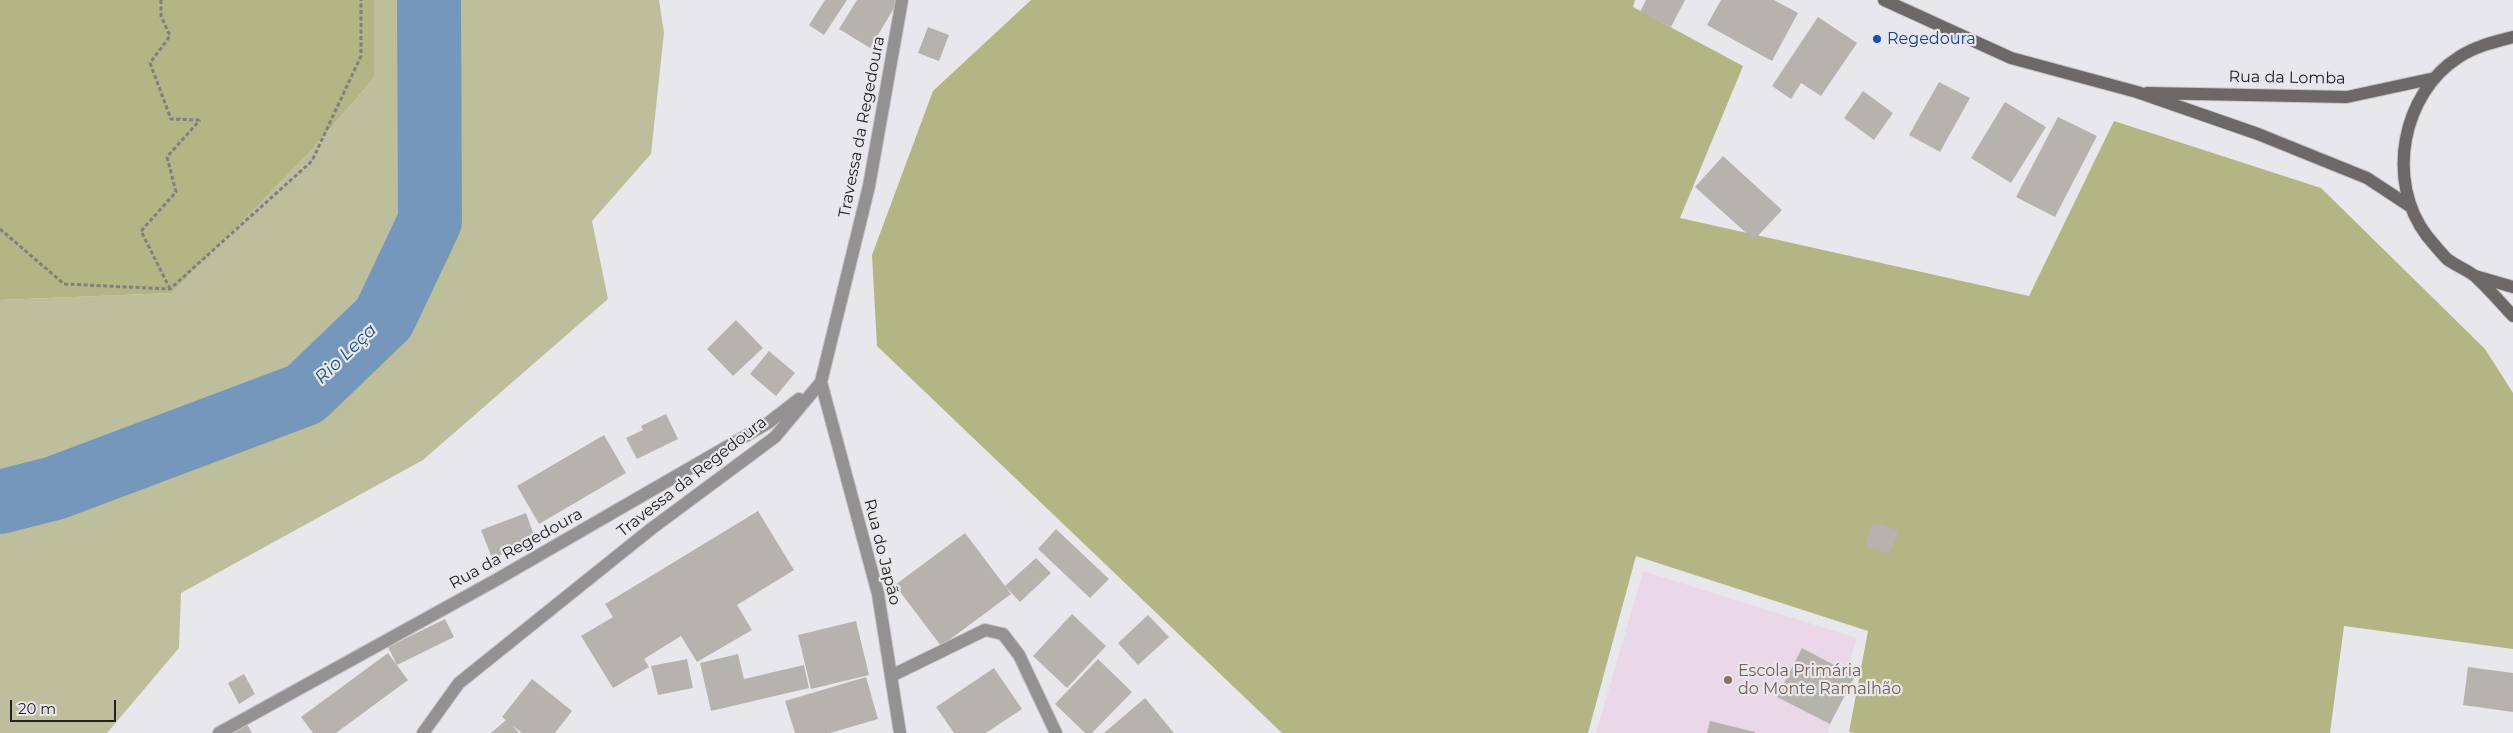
<!DOCTYPE html>
<html>
<head>
<meta charset="utf-8">
<style>
	body { margin:0 }
	#map { position:relative; width:2513px; height:733px; overflow:hidden; background:#e8e8ec; font-family:Montserrat,sans-serif }
	canvas { display:block }
	.scale { position:absolute; left:10px; top:700px; width:106px; height:22px; box-sizing:border-box; border:2px solid #222224; border-top:0; padding-left:6px; font-size:15px; line-height:18px; white-space:nowrap; color:#222224; -webkit-text-stroke:4px #e8e8ec; paint-order:stroke }
</style>
</head>
<body>
<div id="map">
<canvas width="2513" height="733"></canvas>
<div class="scale">20 m</div>
</div>
<script>
const c = document.querySelector('canvas').getContext('2d');
c.lineJoin = 'round';
function fill(path, color) { c.fillStyle = color; c.fill(path, 'evenodd'); }
function strokePath(path, color, width, dash) { c.strokeStyle = color; c.lineWidth = width; c.lineCap = dash ? 'butt' : 'round'; c.setLineDash(dash || []); c.stroke(path); }
function label(font, color, halo, rows, align = 'center') {
  c.font = font + ' Montserrat,sans-serif'; c.lineWidth = 4.5; c.setLineDash([]); c.textBaseline = 'middle'; c.strokeStyle = halo; c.fillStyle = color; for (const [text, x, y, turn = 0] of rows) {
    c.save(); c.translate(x, y); c.rotate((+turn || 0) * Math.PI / 180); c.textAlign = isNaN(turn) ? turn : align; if (halo) c.strokeText(text, 0, 0); c.fillText(text, 0, 0); c.restore();
  }
}
const education = new Path2D(`
	M1643,571L1857,638L1828,733H1596Z`);
const green = new Path2D(`
	M374,0H659L664,33L651,154L592,221L608,299L423,460L181,593L179,648L107,733H0V300L172,293L311,151L374,78Z`);
const forest = new Path2D(`
	M0,0H374V78L311,151L172,293L0,300Z
	M1031,0H1635L1633,7L1743,66L1680,218L2029,296L2114,121L2321,188L2485,349L2513,393V649L2344,626L2330,733H1855L1849,732L1868,631L1636,556L1588,733H1282L877,346L872,255L933,91Z`);
const river = new Path2D(`
	M0,502L55,488L305,394L384,318L430,221L429,0`);
const building = new Path2D(`
	M825,0H847L824,35L809,25Z
	M857,0H899L870,48L839,29Z
	M1646,0H1685L1671,27L1640,12Z
	M1721,0H1774L1798,13L1772,61L1707,25Z
	M1818,17L1857,43L1821,96L1801,83L1791,99L1772,86Z
	M928,27L949,35L939,61L918,53Z
	M1939,82L1970,98L1940,152L1909,135Z
	M1863,91L1893,113L1874,140L1844,118Z
	M2005,102L2046,127L2011,183L1971,158Z
	M2058,117L2097,136L2055,217L2016,197Z
	M1723,156L1782,210L1754,240L1695,187Z
	M736,320L763,348L733,376L707,349Z
	M769,351L795,373L776,396L750,374Z
	M666,414L678,439L637,459L626,438L643,430L641,426Z
	M604,435L626,473L539,524L517,486Z
	M758,511L794,570L737,605L752,630L697,662L681,636L644,659L649,667L613,688L581,636L613,617L605,604Z
	M526,513L536,541L492,558L481,530Z
	M1873,522L1899,531L1890,554L1865,546Z
	M1056,529L1109,579L1090,598L1038,549Z
	M965,533L1011,594L941,646L895,585Z
	M1036,558L1051,573L1020,602L1005,586Z
	M1072,614L1106,646L1067,688L1033,656Z
	M1148,615L1169,637L1138,665L1118,643Z
	M445,619L454,637L397,665L388,647Z
	M856,621L869,675L811,689L798,635Z
	M1802,648L1855,676L1830,724L1777,697Z
	M388,653L408,680L336,733H313L301,717Z
	M738,654L744,679L804,665L809,688L711,711L700,663Z
	M687,659L693,688L658,695L651,666Z
	M1098,659L1132,692L1092,733H1085L1055,704Z
	M2468,667L2513,673V712L2463,705Z
	M994,668L1022,709L986,733H954L936,707Z
	M244,674L255,694L239,704L228,683Z
	M866,677L878,719L830,733H795L785,701Z
	M532,679L572,711L555,733H522L513,726L519,733H491L506,720L502,717Z
	M1145,698L1174,733H1104Z
	M1710,721L1755,732V733H1707Z
	M247,724L252,733H232Z`);
const path = new Path2D(`
	M161,0V16L170,36L150,63L171,119L199,120
	M0,229L64,284L170,289L312,161L361,56V0
	M170,289L141,231L176,192L167,157L200,120`);
const street = new Path2D(`
	M821,382L878,594L900,733
	M891,676L985,630L1003,634L1019,655L1056,733
	M219,733L496,580L768,423L799,399
	M423,733L459,683L651,529L775,437L821,382L869,186L902,0`);
const secondary = new Path2D(`
	M1884,0L2011,58L2137,92L2258,134L2367,178L2411,207
	M2513,37C2494,42 2476,46 2459,57C2402,93 2385,181 2427,236C2433,243 2440,252 2447,259C2456,266 2468,270 2476,277C2489,289 2501,303 2513,316
	M2147,93L2347,97L2435,78
	M2475,276L2513,287`);
const markers = [
	[1877,39,5,"#1a4fb4"],
	[1728,680,5,"#8d6e63"]
];
const transitNames = [
	["Regedoura",1887,39]
];
const streetNames = [
	["Rua da Lomba",2287,78,1],
	["Travessa da Regedoura",862,127,-79],
	["Travessa da Regedoura",692,477,-38],
	["Rua da Regedoura",516,549,-29],
	["Rua do Japão",882,552,76]
];
const educationNames = [
	["Escola Primária",1738,671],
	["do Monte Ramalhão",1738,689]
];
const waterNames = [
	["Rio Leça",346,354,-44]
];
fill(education, '#ead8e9');
fill(green, '#bdbf9c');
fill(forest, '#b2b584');
strokePath(river, '#7497bb', 64);
fill(building, '#b6b3af');
strokePath(street, '#c4c4c8', 14);
strokePath(secondary, '#c4c4c8', 14);
strokePath(path, '#7f7f82', 3, [4, 2.5]);
strokePath(street, '#939191', 12);
strokePath(secondary, '#6b6867', 12);
for (const [x, y, r, color] of markers) { const dot = new Path2D(); dot.arc(x, y, r, 0, 2 * Math.PI); c.fillStyle = color; c.fill(dot); strokePath(dot, '#e8e8ec', 2); }
label('16px', '#164399', '#e8e8ec', transitNames, 'left');
label('16px', '#222224', '#e8e8ec', streetNames);
label('16px', '#785e54', '#e8e8ec', educationNames, 'left');
label('italic 18px', '#1e5483', '#e8e8ec', waterNames);
</script>
</body>
</html>
